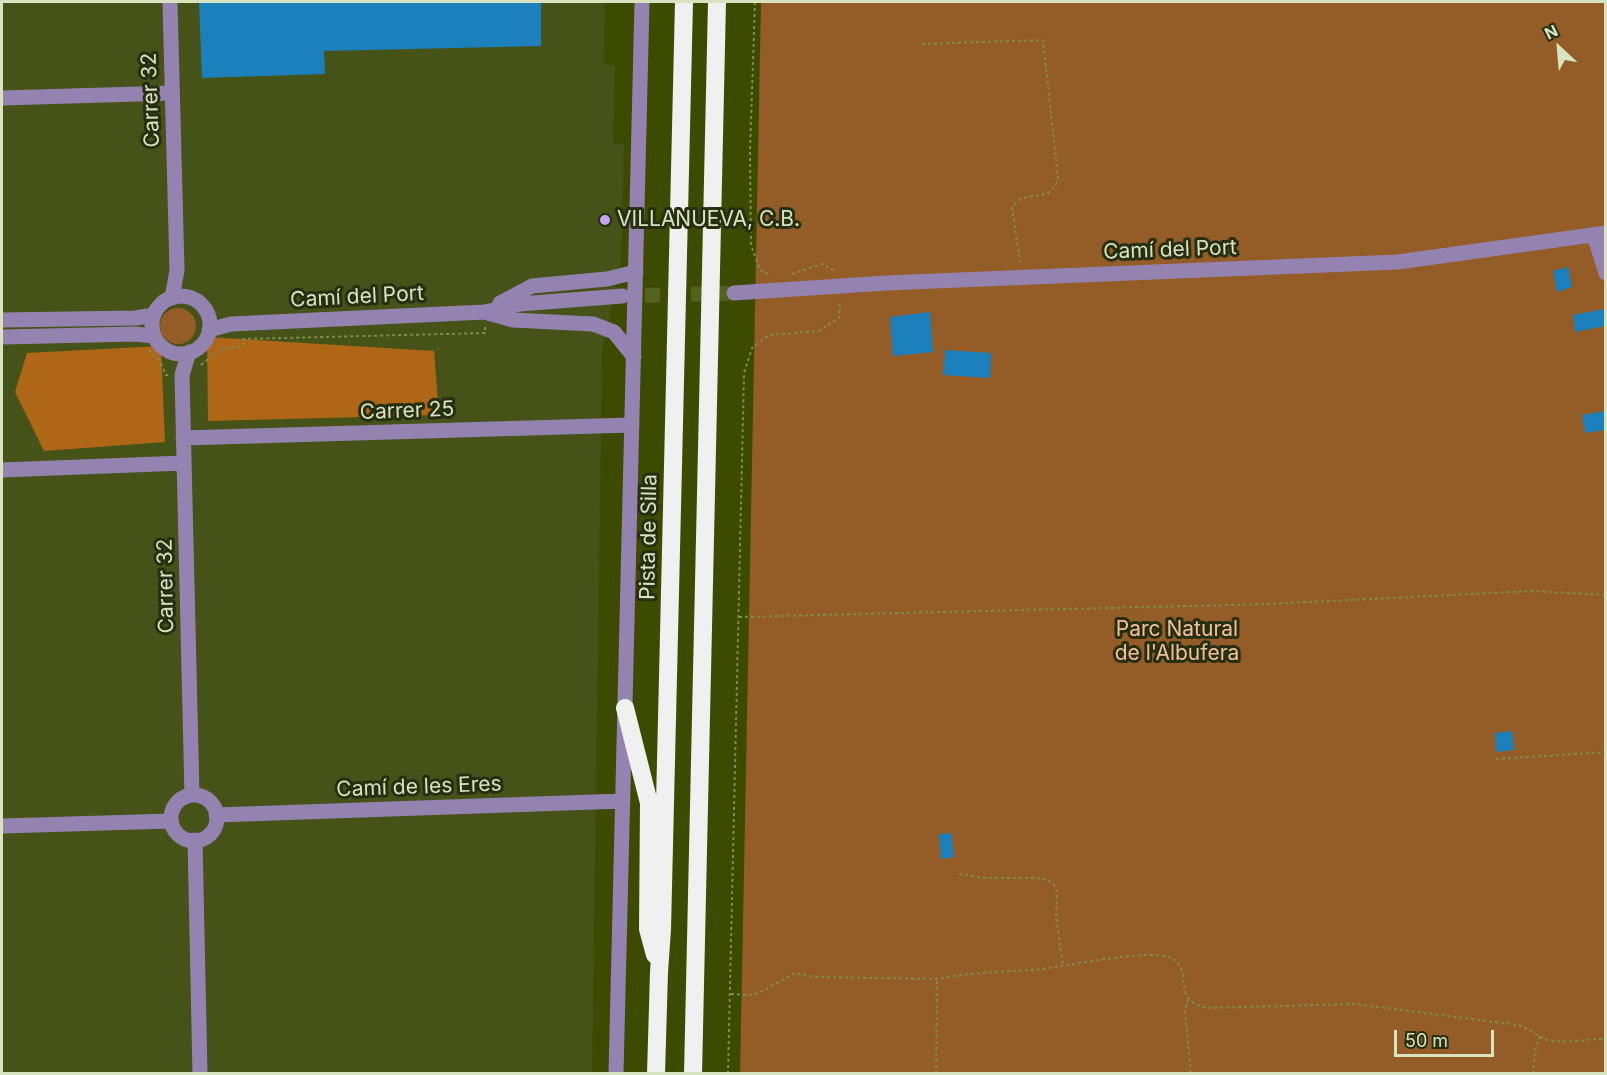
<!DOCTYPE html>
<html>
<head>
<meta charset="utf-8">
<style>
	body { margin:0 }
	#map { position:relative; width:1607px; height:1075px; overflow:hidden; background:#3c4b00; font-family:Inter,sans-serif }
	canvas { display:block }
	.frame { position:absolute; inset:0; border:3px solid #d8e3c0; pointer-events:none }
	.north { position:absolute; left:1529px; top:18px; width:60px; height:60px; -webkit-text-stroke:4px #272e12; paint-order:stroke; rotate:334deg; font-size:16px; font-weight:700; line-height:24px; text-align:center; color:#d8e3c0 }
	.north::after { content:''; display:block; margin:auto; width:21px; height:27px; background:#d8e3c0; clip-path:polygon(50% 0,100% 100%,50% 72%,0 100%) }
	.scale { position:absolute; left:1394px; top:1030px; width:100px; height:27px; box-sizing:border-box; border:3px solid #d8e3c0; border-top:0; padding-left:8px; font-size:18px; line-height:21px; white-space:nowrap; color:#d8e3c0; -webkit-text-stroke:4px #272e12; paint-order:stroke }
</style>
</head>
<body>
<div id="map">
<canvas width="1607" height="1075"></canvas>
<div class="frame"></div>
<div class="north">N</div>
<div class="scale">50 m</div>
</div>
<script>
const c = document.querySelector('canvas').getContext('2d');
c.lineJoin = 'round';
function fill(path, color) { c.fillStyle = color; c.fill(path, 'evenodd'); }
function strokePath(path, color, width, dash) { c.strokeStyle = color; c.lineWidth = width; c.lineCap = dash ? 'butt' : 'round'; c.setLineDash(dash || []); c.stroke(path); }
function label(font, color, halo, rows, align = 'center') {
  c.font = font + ' Inter,sans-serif'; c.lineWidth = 6; c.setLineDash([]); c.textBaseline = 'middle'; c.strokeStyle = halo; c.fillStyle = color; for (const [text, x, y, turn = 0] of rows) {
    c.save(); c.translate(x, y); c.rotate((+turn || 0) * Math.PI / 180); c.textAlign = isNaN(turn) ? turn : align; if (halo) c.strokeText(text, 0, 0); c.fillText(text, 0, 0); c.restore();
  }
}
const built = new Path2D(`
	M2,2H605L604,65H615L613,144H624L621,262L602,352L592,1073L2,1074Z`);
const green = new Path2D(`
	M761,2H1605V1073L740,1074Z
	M160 326a18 18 0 1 1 36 0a18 18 0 1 1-36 0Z`);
const forest = new Path2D(`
	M207,337L434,351L439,415L208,421Z
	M161,346L165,442L44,451L15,392L27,353Z`);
const building = new Path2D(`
	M199,2H541V46L324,51L325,74L202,78Z
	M1568,267L1572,287L1557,292L1553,271Z
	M1605,309V326L1575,332L1573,315Z
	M930,312L933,352L893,356L890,317Z
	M945,350L991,353L990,378L943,375Z
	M1605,411V430L1585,433L1582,415Z
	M1512,731L1514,750L1496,752L1495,733Z
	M951,833L954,857L941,859L939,834Z`);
const minorTunnel = new Path2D(`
	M622,296L734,293`);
const path = new Path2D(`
	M755,2L750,151L751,245L760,270L771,275
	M922,44L1043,40L1058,178C1050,208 1026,185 1012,208L1020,262
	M792,274L822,264L837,272
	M149,350L160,361L166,375H169
	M201,365L221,349L243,346V339L485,333V326
	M739,617L1269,604L1532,591L1606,595
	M1496,759L1606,752
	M959,874L986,878H1035L1048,880L1055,886L1057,893L1056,916L1063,966
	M731,994L750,995L759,993L795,973L815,977L937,979C971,972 1007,972 1042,969C1066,966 1156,947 1173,959C1194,973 1170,998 1206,1008L1355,1004L1518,1025C1529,1028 1537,1037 1548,1040C1565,1044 1587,1039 1606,1039
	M1188,999L1185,1011L1191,1074
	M728,1074L744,373L752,348L769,335L819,331L839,318L840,300
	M936,1074L937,979
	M1533,1074L1535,1050L1540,1036`);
const minor = new Path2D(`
	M170,2L177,270L172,298
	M2,98L172,93
	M1594,235L1606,273
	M734,293L886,283L1398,262L1606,233
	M152 325a29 29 0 1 1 58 0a29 29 0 1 1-58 0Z
	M500,303L532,286L607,279L636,272
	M488,313L513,320L593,324L614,332L634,357
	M2,320L135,318L154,315
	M209,330L231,324L485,312L520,304L622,296
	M2,337L135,334L154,336
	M189,352L182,375L192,795
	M183,438L632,425
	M2,470L184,463
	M171 818a23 23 0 1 1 46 0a23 23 0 1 1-46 0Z
	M216,815L623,801
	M2,826L171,821
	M195,840L200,1074
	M616,1074L642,2`);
const highway = new Path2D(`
	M625,708L649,803L648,929L655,955
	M656,1074L659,972L662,929L684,2
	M693,1074L717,2`);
const markers = [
	[605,220,6,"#c4a7f1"]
];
const streetNames = [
	["Carrer 32",151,100,-92],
	["Camí del Port",1170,250,-2],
	["Camí del Port",357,297,-3],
	["Carrer 25",407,411,-2],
	["Pista de Silla",649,537,-89],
	["Carrer 32",166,586,-91],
	["Camí de les Eres",419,787,-2]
];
const poiNames = [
	["VILLANUEVA, C.B.",617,220]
];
const parkNames = [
	["Parc Natural",1177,630],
	["de l'Albufera",1177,654]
];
fill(built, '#455318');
fill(green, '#945c26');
fill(forest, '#af6717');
fill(building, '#1c80bc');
strokePath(minorTunnel, '#53621d', 15, [15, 8]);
strokePath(path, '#7f8c52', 2, [3, 3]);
strokePath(minor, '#9483b1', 15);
strokePath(highway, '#f0f0f0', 18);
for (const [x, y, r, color] of markers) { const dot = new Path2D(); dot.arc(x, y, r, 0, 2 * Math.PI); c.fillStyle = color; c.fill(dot); strokePath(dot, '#272e12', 2); }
label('21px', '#d8e3c0', '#272e12', streetNames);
label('21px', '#d8e3c0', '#272e12', poiNames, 'left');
label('21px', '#f0c19a', '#272e12', parkNames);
</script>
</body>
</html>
